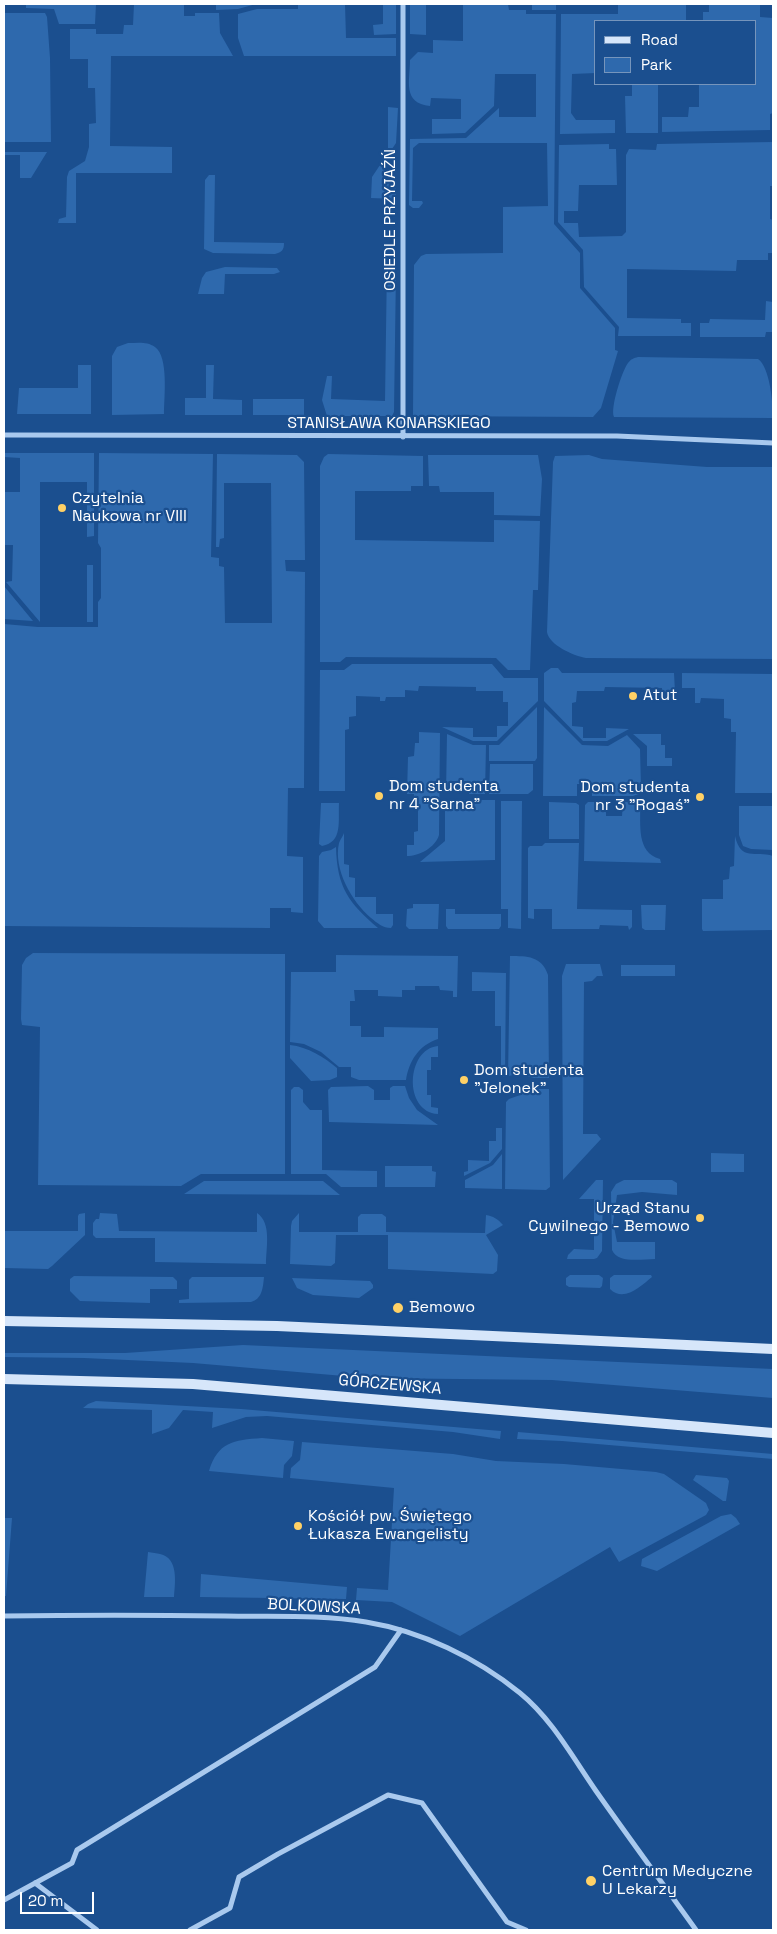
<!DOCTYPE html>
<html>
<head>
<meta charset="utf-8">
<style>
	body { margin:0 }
	#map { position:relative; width:777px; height:1934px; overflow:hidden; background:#1b4f8f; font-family:"Space Grotesk",sans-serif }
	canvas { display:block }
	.frame { position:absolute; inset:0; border:5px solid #fff; pointer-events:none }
	.legend { position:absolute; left:594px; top:20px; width:162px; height:65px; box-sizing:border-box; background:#1b4f8f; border:1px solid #7695bc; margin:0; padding:6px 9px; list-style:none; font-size:15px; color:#fff }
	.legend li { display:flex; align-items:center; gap:10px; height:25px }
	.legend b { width:25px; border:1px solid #7695bc }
	.scale { position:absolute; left:20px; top:1892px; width:74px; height:22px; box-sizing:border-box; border:2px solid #fff; border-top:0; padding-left:6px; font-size:15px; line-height:18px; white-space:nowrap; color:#fff; -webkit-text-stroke:4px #1b4f8f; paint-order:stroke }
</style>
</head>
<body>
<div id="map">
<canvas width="777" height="1934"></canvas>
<div class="frame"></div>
<ul class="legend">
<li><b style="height:6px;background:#d6e6fa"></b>Road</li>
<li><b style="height:14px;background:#2e69ad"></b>Park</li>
</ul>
<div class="scale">20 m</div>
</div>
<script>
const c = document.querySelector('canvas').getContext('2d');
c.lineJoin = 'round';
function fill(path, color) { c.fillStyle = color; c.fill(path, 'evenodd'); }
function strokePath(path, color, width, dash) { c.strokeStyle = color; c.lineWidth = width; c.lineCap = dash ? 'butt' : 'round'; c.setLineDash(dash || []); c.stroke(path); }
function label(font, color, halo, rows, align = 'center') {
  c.font = font + ' "Space Grotesk",sans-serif'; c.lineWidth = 4.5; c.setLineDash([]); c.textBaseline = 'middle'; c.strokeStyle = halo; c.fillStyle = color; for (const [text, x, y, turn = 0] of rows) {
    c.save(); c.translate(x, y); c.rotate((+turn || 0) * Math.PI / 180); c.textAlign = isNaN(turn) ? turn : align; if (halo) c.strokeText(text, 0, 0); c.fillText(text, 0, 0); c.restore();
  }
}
const green = new Path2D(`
	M26,4H96L95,24H59L54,9L26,8Z
	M134,4H184V16H195V13H219L220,33L233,56H111L110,146L172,147V173H76V223H58L59,219L66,217L67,177L69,171L85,161L89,147V124L96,123L95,88H88V59H70V29H96V34H123L124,25H133Z
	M216,4H256L238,9L216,10Z
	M298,4H345L346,38H396V56H244L238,38V14L257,9H298Z
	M383,4H396V34L374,35L373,25L383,24Z
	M410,4H426V35L410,34Z
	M463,4H508L509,10H526V14H556L554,224L580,253V288L615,328V350L618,351L601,408L593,417L413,416L414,265L421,256L426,254L503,253V207L548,206L547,143H419L413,148L412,201H422L423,203L419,208H413L409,205L410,139L466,138L499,108V117H536V74H495L494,106L465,133L432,134V119H461V99L431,98L430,106C402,103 410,81 410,60L418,52L433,53V40L463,41Z
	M532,4H556V10H532Z
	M618,4H686V21H596V73L572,74L571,113L576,120H615V133L560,134L561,14H618Z
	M709,4H760V17L773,18V113L770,114V130L662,132V117H688L689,107H699V84H756V21H703V12H709Z
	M4,13H45L47,17L50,58L51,142H4Z
	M632,84H658V133H626L625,96H632Z
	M388,107L398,108L396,143L388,155Z
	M773,142V186H770V219L773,220V253H768V260H737L736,271L627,269V318L681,319V323H691V336H618L619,327L584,287L583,250L558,222L559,145L609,144V149H616L617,185H579L578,211H564V223H578L579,237L622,236L626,232V155L629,149L656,150L657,144Z
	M4,152H47L31,178H20V155H4Z
	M380,165L395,180L396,199L371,198L372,177Z
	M209,175H215L214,242L284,243C284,250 282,252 275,254L213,253L204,249L205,180Z
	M387,262L394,267L396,270L394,412L392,416H327L322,400L327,376H332L331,399L385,401Z
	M225,267L277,268L280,272L274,274H225L224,294H198L202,278L206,272Z
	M766,301L773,302V332H766L765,337H700V323H709L710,319L765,320Z
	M128,343C137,343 147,341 155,347C169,357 164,398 164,414L112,415V356L117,347Z
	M638,357L758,359C770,367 773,404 773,418L614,417C610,408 622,371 628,363C631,359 634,358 638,357Z
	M78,365H91V414H17L19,388H78Z
	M206,365H214L213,399L242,400V415H185V398H206Z
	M253,399H304V415H253Z
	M4,453H94V536L87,537V482H40V622L6,582L12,581L13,545H4V492H20V458L4,457Z
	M99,453L213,454L211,557L219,558V566L224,567L225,623H272L271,483H224V538L220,539L219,547H216L217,454L297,455L304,462L305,560H285L286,571L305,572L304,788H288L287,856L303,857V913L291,912V908H270V928L4,926V624L38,627H98V602L101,598V548L98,543Z
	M328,454L423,456V486H411V491H355V540L494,542V520L540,521L538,590H533L530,670H508L496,658L346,657L340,662H320V466L324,457Z
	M428,455H538L542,479L540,516L494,515V492H440L439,486H429Z
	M589,455L602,459L707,467H773V659L586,658C574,656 549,645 547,632L553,462L555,456Z
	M87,565H93V622H87Z
	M4,586L33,621L4,619Z
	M352,664H492L504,678H538V701L497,741H473L442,727L473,728V737H497V726H508V702H503V691H476V687L419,686L418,691L405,690V697H386L385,701H380V697L356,696V716L349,717V729L345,730V791H319L320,670H344Z
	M551,668H558L562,673H674L675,692H662V688L605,687L604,691H577L576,702L572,703V726L583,727V738H606V728L629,729L607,741H583L544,701V673Z
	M682,673L773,674V793H735L736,732H731V719L724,718V699L701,698L700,703H695V688H682Z
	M537,707V758L535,761H489V745H499Z
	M544,707L582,745L608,746L627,735L640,749L641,788L639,794L633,796H592V784H577V796H543Z
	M419,732L440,733L439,835C435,848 419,856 407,856V845H414V832L418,831V807H414V794H407L408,757L414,756L415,743H419Z
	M447,734L473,745H486L485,794H469L468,781H451L450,793H446Z
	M633,734H661V745H665V758H672V766H647V746Z
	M490,764H533V790L528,794H489Z
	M448,800H495V860L420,862L445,841V802Z
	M501,801H522L521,929L508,928V909H501Z
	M549,802L576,803L579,805V839H549Z
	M588,802H606V816H622L623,802H636L640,805C641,825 636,852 660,859L661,863L584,861L585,805Z
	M321,803H339C338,821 343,842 322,846L319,844Z
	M739,806H773V850L751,849L743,846L739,835Z
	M344,833V864L349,865V877L355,878V897H376V914H393V925L391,928C383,928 377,923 371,918C352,902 333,869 339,843C340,840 343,836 344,833Z
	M735,836C741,862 755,850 773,856V928L772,930L703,931L702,929V899H723V880L729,879L730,867L734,866Z
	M545,843H579L577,909L632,910V927L629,930L628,926L600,925L599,929H552V909H534V919L528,918V848L530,846H542Z
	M336,847C337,888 349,903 378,928H324L318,921L319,856L322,852L331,850Z
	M413,904H439L438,929H409L406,926L407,909L413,908Z
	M641,905H666L665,930H645L642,928Z
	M446,909H455V914H501V926L499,929H448L446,926Z
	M33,953L285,954V1174H201L181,1186L38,1185L40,1027L22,1025L21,1019L22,965L26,958Z
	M336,955L458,956L457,997H453V991L440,990L439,986H415V990H402V997L378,996V990H354L355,1001H350V1026H361V1037H384V1027L438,1028V1039C419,1045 409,1061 406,1080H359L351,1077V1067H339L321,1052L304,1044L290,1042L291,972H336Z
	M510,956C527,956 542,956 548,975L549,1078H534L518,1074L508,1076Z
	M566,964H600L603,976H597L592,981L584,982L583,1134H597L601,1139L563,1180L562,976Z
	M621,965H675V976H621Z
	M472,972L506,973L505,1077H501V1026H495V991H472Z
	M290,1045C308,1047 324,1057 337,1068V1077L330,1080L311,1081L290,1058Z
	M438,1046V1057H431V1070H427V1095H431V1107L438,1108V1114C403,1112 406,1049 438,1046Z
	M368,1086L374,1090V1100H390V1088L393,1086H405L409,1098L417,1110L438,1125L329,1122L328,1090L331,1087Z
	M294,1087H299L303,1090V1102L310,1110H322V1170L377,1171V1187H341L326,1174H291V1090Z
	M537,1089H549L550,1187L546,1190L505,1189L506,1102L509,1099Z
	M496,1128H502V1149L490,1163L464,1176V1172L468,1171V1160L489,1161V1141H496Z
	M711,1153L744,1154V1172H711Z
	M502,1154V1189L465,1188V1180L493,1165Z
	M385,1166H432V1171L436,1172L435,1187H385Z
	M596,1180H603L602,1251L597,1258L594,1259H567L568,1255L574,1249L594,1250V1199H579Z
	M624,1180H672L677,1183V1195L642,1192L617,1195L613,1222L617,1242H655V1259C642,1259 618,1264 612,1250L611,1192L616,1184Z
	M204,1181H323L340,1195L184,1194Z
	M85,1213V1235L52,1266L48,1269L4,1268V1231H78V1216L79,1214Z
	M100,1213L117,1214L119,1231L257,1232V1213C272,1223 266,1248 266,1264L155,1262V1238H96L93,1235V1223L96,1219H99Z
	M299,1213V1232H358V1217L361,1214H382L386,1217V1232L485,1233L486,1215C493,1216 498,1219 503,1225L486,1235L498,1255L497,1271L493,1274L388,1269V1235H336L335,1263L331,1266L290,1264L291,1226L292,1221Z
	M570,1275H599L603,1278L602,1286L600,1288L569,1287L566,1285V1278Z
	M614,1275H651L652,1277C641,1286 624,1303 610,1289V1278Z
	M74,1276L173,1277L177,1281V1289H150V1303L80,1301L70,1291V1279Z
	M192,1277H264C263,1288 262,1299 251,1302L179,1303V1300L189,1299V1280Z
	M292,1278L370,1281L373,1285V1288L359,1298L313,1295L297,1288Z
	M243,1345L773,1369V1398L552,1380L367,1378L193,1363L84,1358L4,1357V1353H125Z
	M96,1401L241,1409L501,1431L500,1439L453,1432L267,1416L246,1417L212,1428L213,1412L183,1410L169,1428L152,1434V1410L83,1408L88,1404Z
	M518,1432L773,1454V1459L562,1441L517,1439Z
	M262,1438L294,1441L292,1456L284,1465L283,1478L209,1471C218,1442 233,1440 262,1438Z
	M302,1442L453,1454L496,1461L564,1464L656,1472L664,1474L706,1503L709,1510L706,1515L619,1562L610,1547L460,1636L392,1602L356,1600L357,1588L388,1590L394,1488L290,1478L291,1468L300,1460Z
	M696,1475L727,1478L729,1481L726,1501H723L693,1480Z
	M731,1514L736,1518L740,1524L657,1571L641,1566L642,1559L721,1516Z
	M4,1518H12L6,1596H4Z
	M148,1552C152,1553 157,1553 160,1554C179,1558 175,1583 174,1597H144Z
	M201,1574L347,1587L346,1599L200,1597Z`);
const minor = new Path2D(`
	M4,435L617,436L773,443
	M403,437V4
	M4,1616C77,1615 151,1615 225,1616C272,1617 320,1614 366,1622C421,1631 477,1658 520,1693C552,1719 573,1758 596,1791C629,1838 663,1884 696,1930
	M35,1883L97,1930
	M4,1900L72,1863L77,1850L375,1667L401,1630
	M190,1930L230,1908L239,1877L278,1854L388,1795L422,1803L507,1922L526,1930`);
const secondary = new Path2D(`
	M4,1321L277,1326L773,1349
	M4,1379L193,1384L773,1433`);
const markers = [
	[62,508,5,"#ffd166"],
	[633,696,5,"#ffd166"],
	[379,796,5,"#ffd166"],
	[700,797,5,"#ffd166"],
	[464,1080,5,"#ffd166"],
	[700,1218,5,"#ffd166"],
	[398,1308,6,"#ffd166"],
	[298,1526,5,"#ffd166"],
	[591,1881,6,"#ffd166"]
];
const streetNames = [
	["OSIEDLE PRZYJAŹŃ",391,220,-90],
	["STANISŁAWA KONARSKIEGO",389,424],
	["GÓRCZEWSKA",390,1385,5],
	["BOLKOWSKA",314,1607,3]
];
const poiNames = [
	["Czytelnia",72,499],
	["Naukowa nr VIII",72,517],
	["Atut",643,696],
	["Dom studenta",389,787],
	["nr 4 \"Sarna\"",389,805],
	["Dom studenta",690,788,"right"],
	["nr 3 \"Rogaś\"",690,806,"right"],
	["Dom studenta",474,1071],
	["\"Jelonek\"",474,1089],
	["Urząd Stanu",690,1209,"right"],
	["Cywilnego - Bemowo",690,1227,"right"],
	["Bemowo",409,1308],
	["Kościół pw. Świętego",308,1517],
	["Łukasza Ewangelisty",308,1535],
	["Centrum Medyczne",602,1872],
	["U Lekarzy",602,1890]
];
fill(green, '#2e69ad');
strokePath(minor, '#a9c9ee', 5);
strokePath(secondary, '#d6e6fa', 10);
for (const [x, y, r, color] of markers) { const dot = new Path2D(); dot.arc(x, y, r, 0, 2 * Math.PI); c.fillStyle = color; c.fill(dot); strokePath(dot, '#1b4f8f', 2); }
label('16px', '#fff', '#1b4f8f', streetNames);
label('16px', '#fff', '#1b4f8f', poiNames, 'left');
</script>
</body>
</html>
